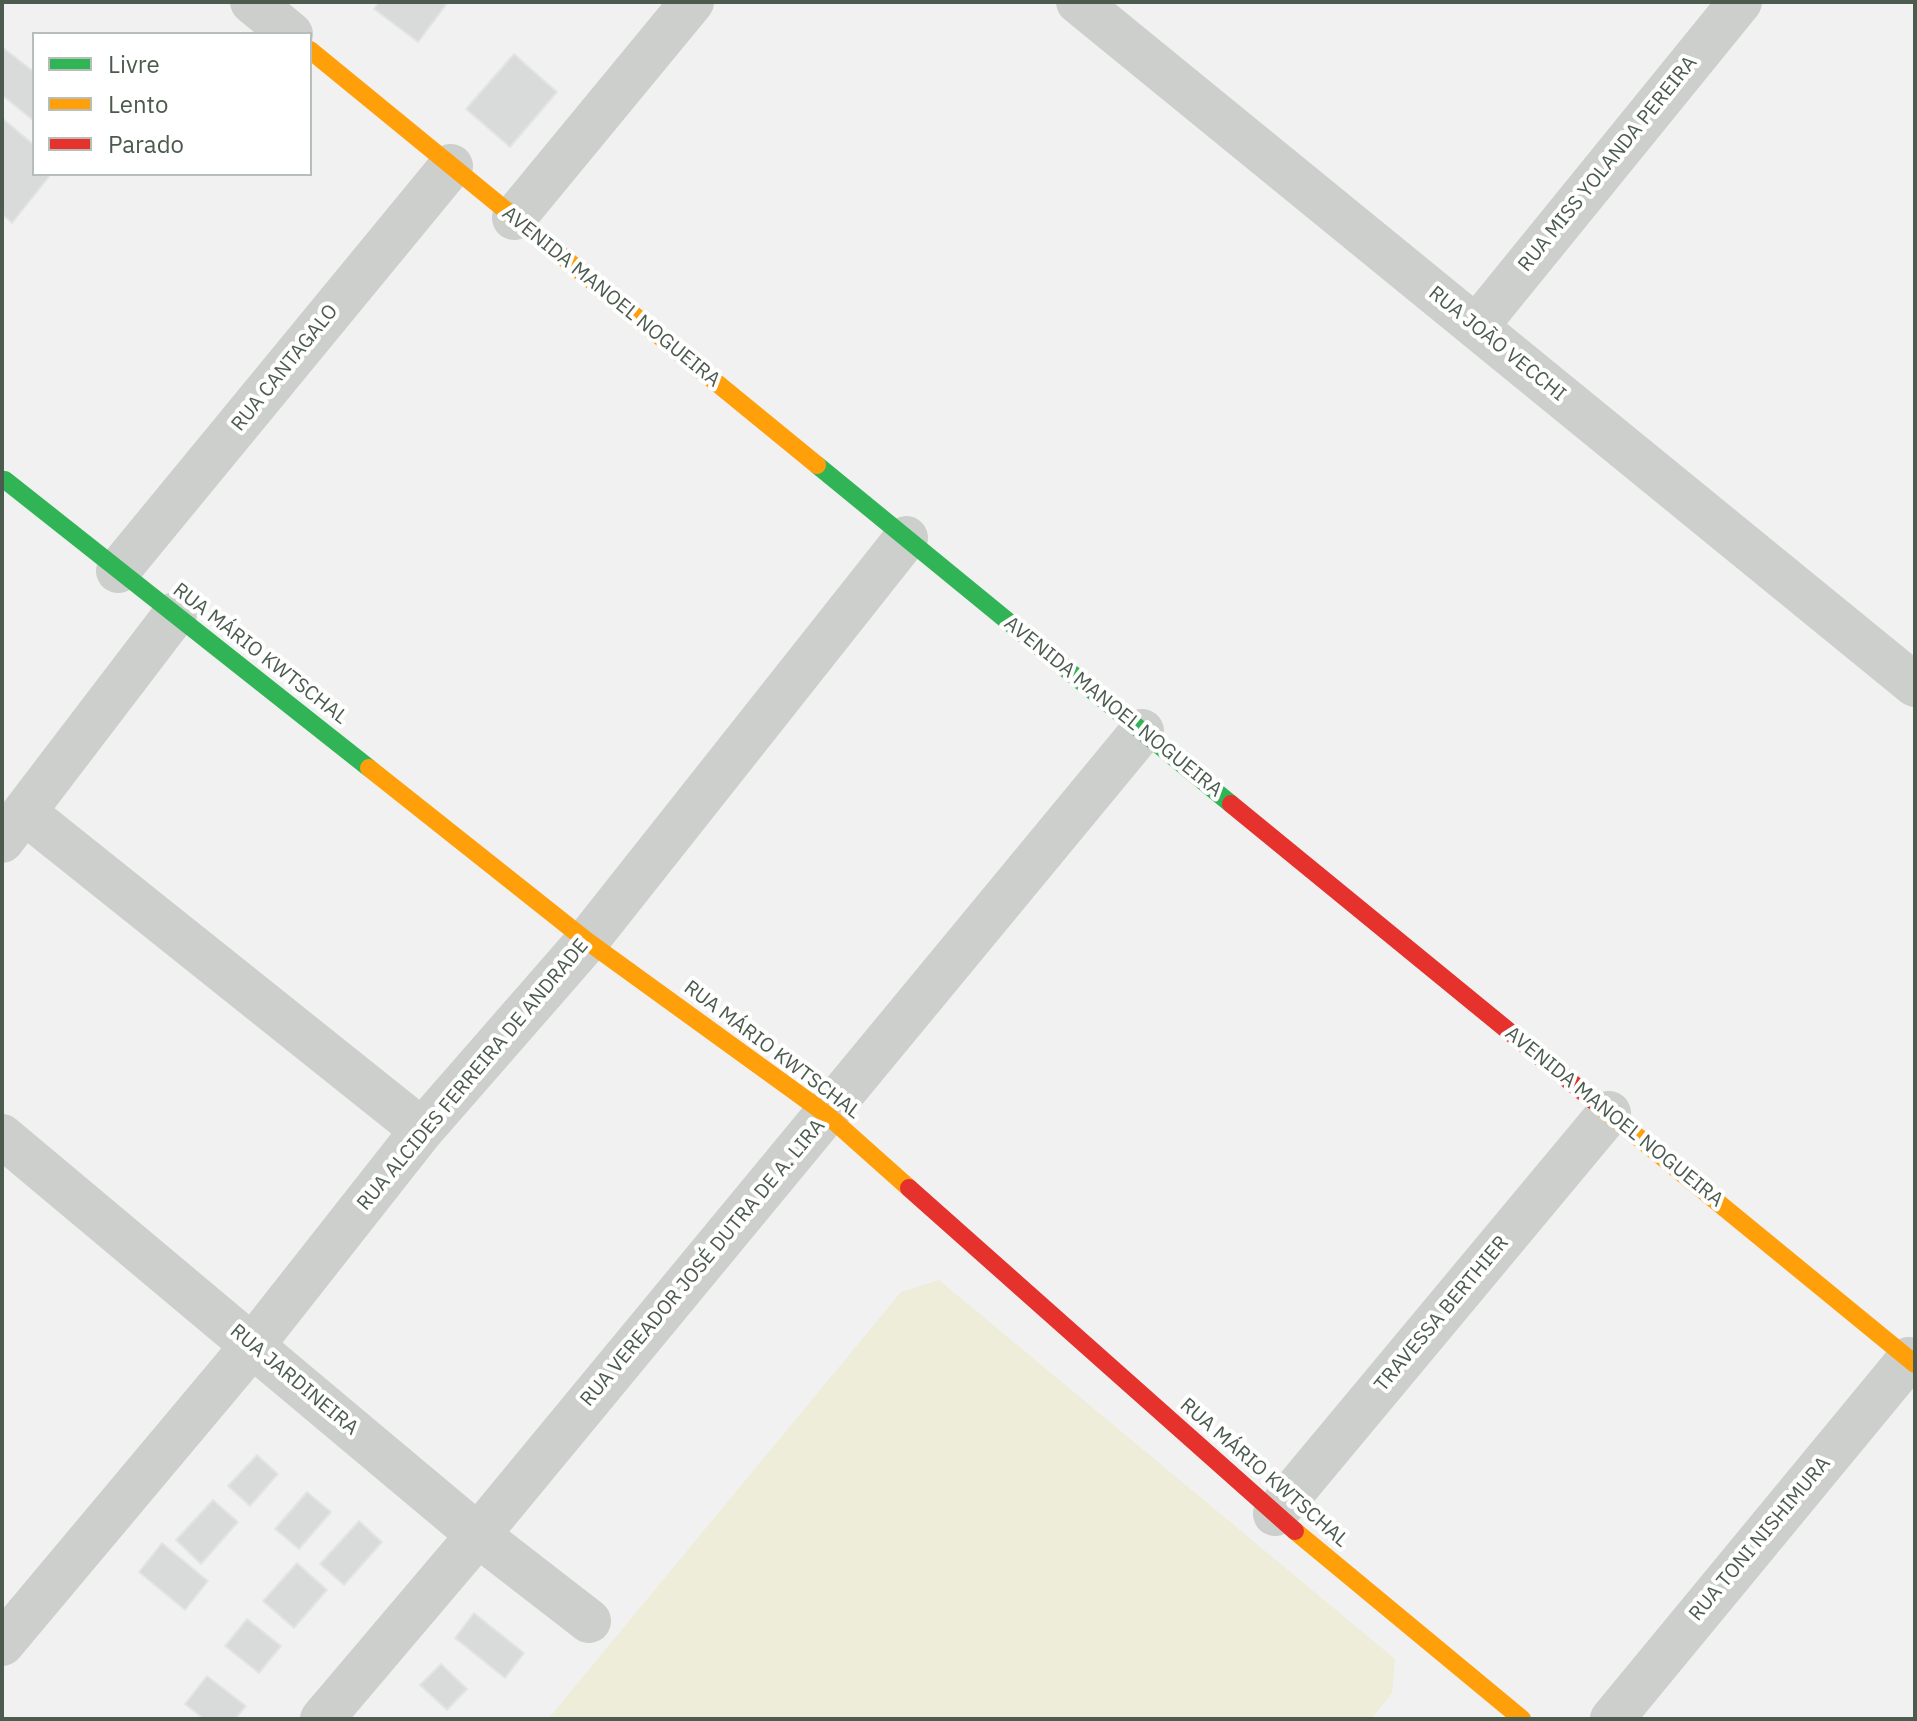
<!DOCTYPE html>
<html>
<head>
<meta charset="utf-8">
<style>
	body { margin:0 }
	#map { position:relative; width:1917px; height:1721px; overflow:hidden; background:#f2f1f2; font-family:"IBM Plex Sans",sans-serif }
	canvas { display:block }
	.frame { position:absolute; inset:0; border:4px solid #4b5b4d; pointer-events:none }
	.legend { position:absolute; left:32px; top:32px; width:280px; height:144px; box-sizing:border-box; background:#fff; border:2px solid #b7bdb8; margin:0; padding:10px 14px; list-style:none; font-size:24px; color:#4b5b4d }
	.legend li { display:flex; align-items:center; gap:16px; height:40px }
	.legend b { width:40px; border:2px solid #b7bdb8 }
</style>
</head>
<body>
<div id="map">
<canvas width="1917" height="1721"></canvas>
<div class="frame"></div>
<ul class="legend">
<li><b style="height:10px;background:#30b455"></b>Livre</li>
<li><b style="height:10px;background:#ff9f0a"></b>Lento</li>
<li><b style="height:10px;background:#e5322d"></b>Parado</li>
</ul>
</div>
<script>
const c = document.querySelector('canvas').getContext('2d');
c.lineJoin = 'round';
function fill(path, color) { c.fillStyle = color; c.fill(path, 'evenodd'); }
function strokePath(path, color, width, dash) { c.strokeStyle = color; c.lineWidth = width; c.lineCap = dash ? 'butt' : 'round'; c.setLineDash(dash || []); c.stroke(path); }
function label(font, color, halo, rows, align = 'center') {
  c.font = font + ' "IBM Plex Sans",sans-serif'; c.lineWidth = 8; c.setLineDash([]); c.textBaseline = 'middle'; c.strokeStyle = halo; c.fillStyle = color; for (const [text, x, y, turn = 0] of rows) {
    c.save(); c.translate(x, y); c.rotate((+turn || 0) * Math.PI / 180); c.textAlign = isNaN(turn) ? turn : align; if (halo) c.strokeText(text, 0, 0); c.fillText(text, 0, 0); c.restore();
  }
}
const green = new Path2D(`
	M939,1280L1395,1659L1392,1693L1371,1719H548L901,1292Z`);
const building = new Path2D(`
	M379,2H442L446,5L418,42L374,9Z
	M2,47L34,72V121L2,95Z
	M514,54L557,92L510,147L466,109Z
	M2,118L34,145V174H51L12,223L2,214Z
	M257,1455L278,1474L250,1506L228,1486Z
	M307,1492L331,1512L299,1549L275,1529Z
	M213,1500L238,1522L201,1564L176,1540Z
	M359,1521L382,1542L344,1585L320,1564Z
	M162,1543L208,1581L185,1610L139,1572Z
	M297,1563L327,1590L294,1628L263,1601Z
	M474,1613L524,1653L505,1678L455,1638Z
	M247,1619L281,1646L259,1673L225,1646Z
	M441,1664L467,1689L447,1710L420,1685Z
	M207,1676L246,1706L235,1719H204L185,1704Z`);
const street = new Path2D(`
	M252,2L291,34
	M1078,2L1915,685
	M514,218L692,2
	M1476,327L1740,2
	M118,571L451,166
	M24,812L422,1130
	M2,841L175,614
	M2,1136L478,1535L589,1621
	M1275,1514L1609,1113
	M2,1644L252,1346L422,1130L587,941L906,538
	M322,1719L478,1535L1142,731
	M1612,1719L1909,1359`);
const fast = new Path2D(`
	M817,465L1231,804
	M5,480L369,768`);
const slow = new Path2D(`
	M310,50L817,465
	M369,768L587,941L826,1114L909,1188
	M1594,1101L1915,1364
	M1295,1531L1522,1719`);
const jam = new Path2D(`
	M1231,804L1594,1101
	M909,1188L1295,1531`);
const streetNames = [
	["RUA MISS YOLANDA PEREIRA",1608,164,-51],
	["AVENIDA MANOEL NOGUEIRA",611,297,39],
	["RUA JOÃO VECCHI",1497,344,39],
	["RUA CANTAGALO",285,368,-51],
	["RUA MÁRIO KWTSCHAL",260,654,38],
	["AVENIDA MANOEL NOGUEIRA",1113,707,39],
	["RUA MÁRIO KWTSCHAL",772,1050,37],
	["RUA ALCIDES FERREIRA DE ANDRADE",473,1075,-50],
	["AVENIDA MANOEL NOGUEIRA",1614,1117,39],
	["RUA VEREADOR JOSÉ DUTRA DE A. LIRA",703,1263,-50],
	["TRAVESSA BERTHIER",1442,1314,-50],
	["RUA JARDINEIRA",294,1380,40],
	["RUA MÁRIO KWTSCHAL",1264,1473,41],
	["RUA TONI NISHIMURA",1760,1539,-50]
];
fill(green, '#ededd9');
fill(building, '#d9dada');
strokePath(building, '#e3e4e4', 2);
strokePath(street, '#cccfcc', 44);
strokePath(fast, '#30b455', 18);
strokePath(slow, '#ff9f0a', 18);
strokePath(jam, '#e5322d', 18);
label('20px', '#4b5b4d', '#fff', streetNames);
</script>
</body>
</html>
